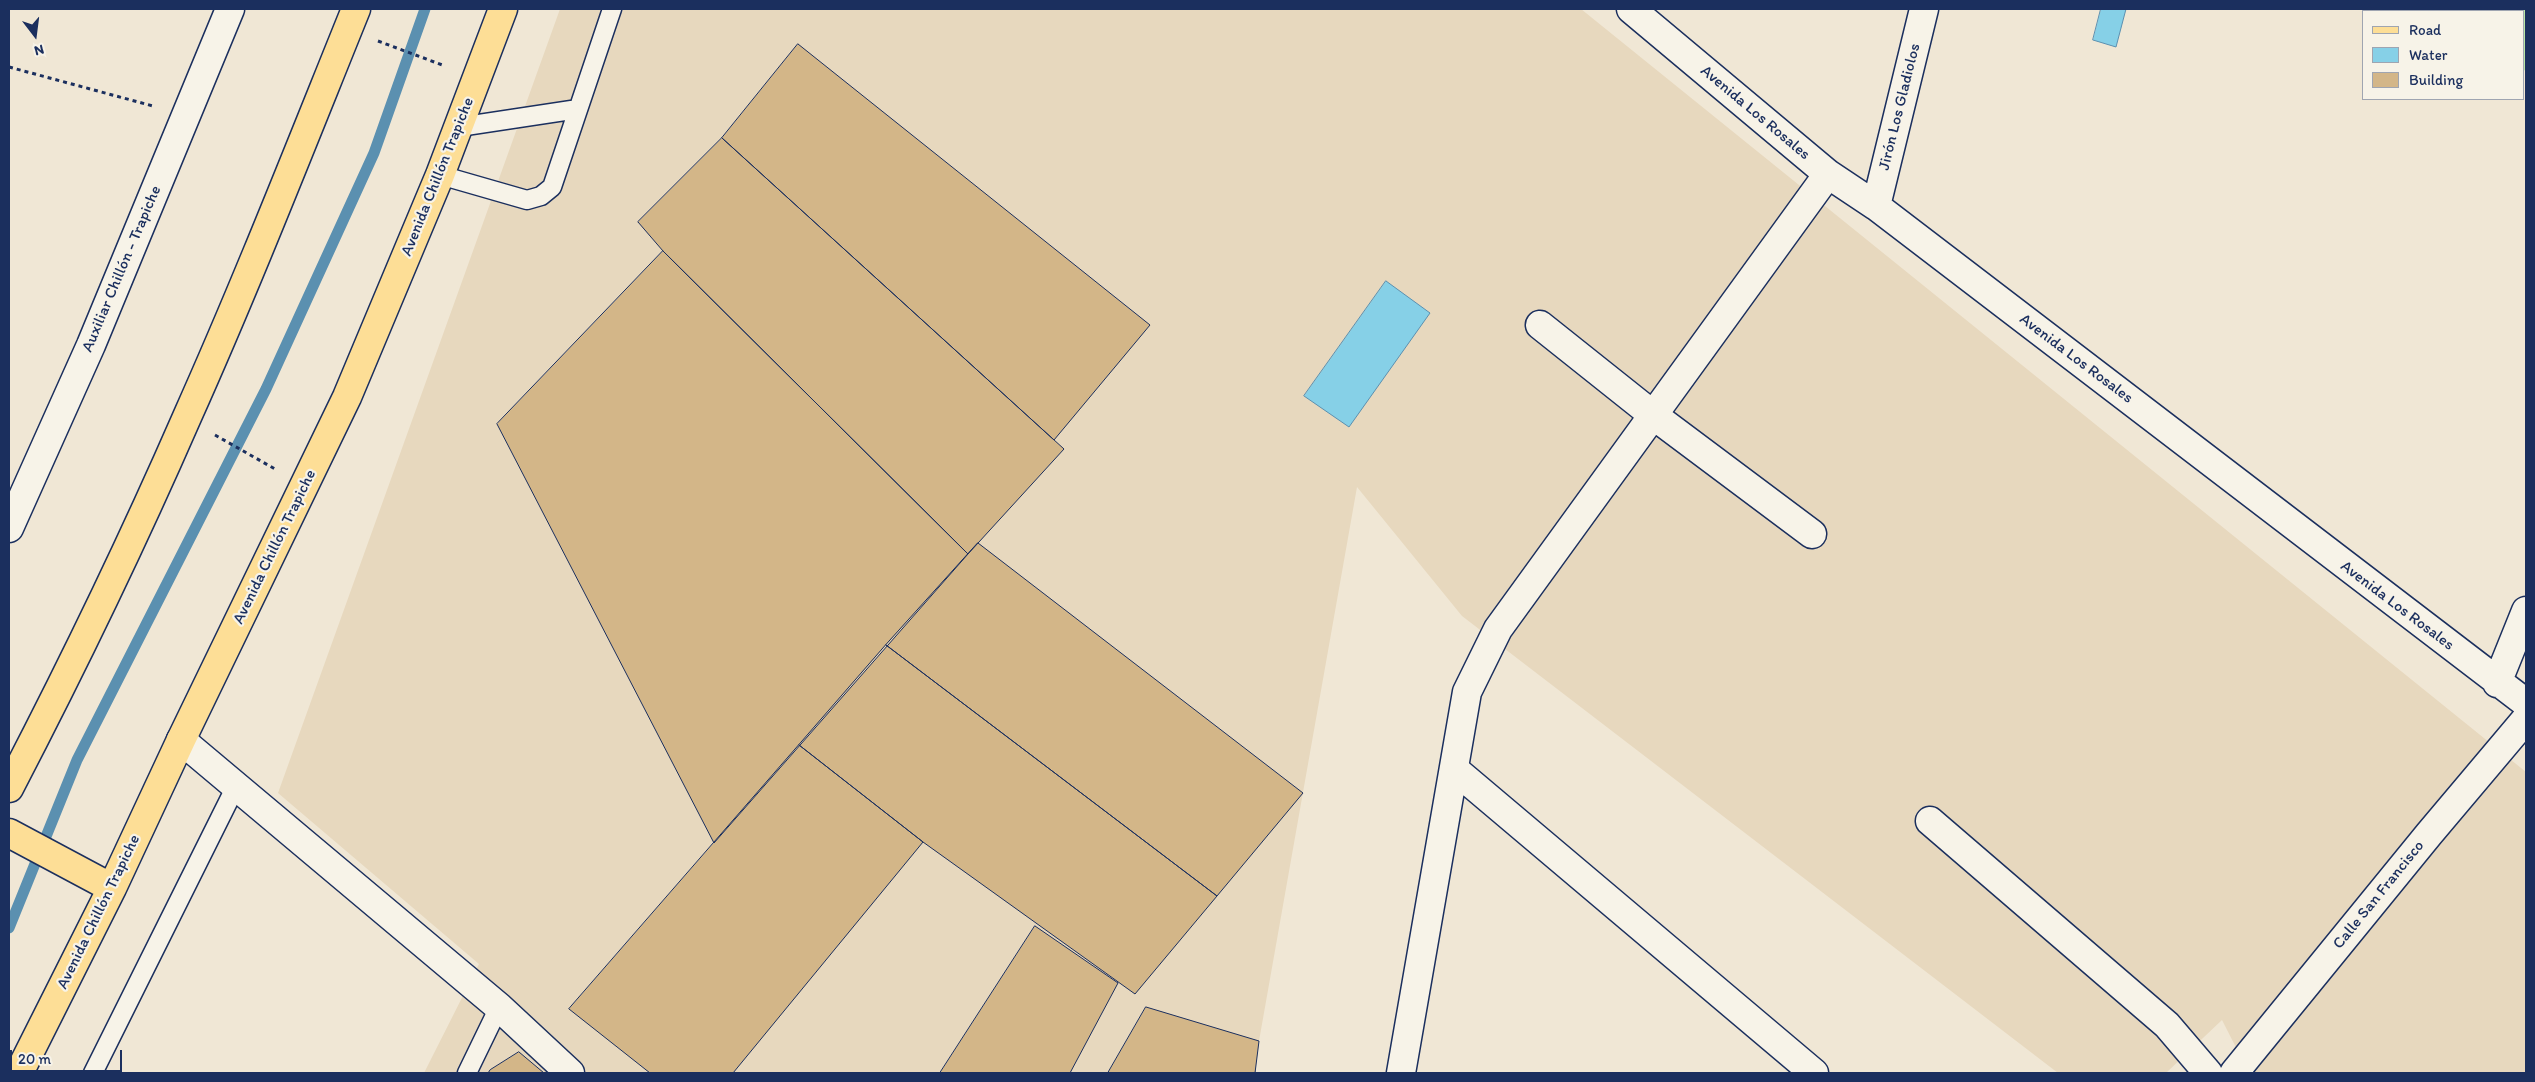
<!DOCTYPE html>
<html>
<head>
<meta charset="utf-8">
<style>
	body { margin:0 }
	#map { position:relative; width:2535px; height:1082px; overflow:hidden; background:#f0e7d5; font-family:Itim,sans-serif }
	canvas { display:block }
	.frame { position:absolute; inset:0; border:10px solid #1b2f5e; pointer-events:none }
	.legend { position:absolute; left:2362px; top:10px; width:162px; height:90px; box-sizing:border-box; background:#f7f3e8; border:1px solid #9fa5b1; margin:0; padding:6px 9px; list-style:none; font-size:15px; color:#1b2f5e }
	.legend li { display:flex; align-items:center; gap:10px; height:25px }
	.legend b { width:25px; border:1px solid #9fa5b1 }
	.north { position:absolute; left:10px; top:10px; width:50px; height:50px; -webkit-text-stroke:4px #f7f3e8; paint-order:stroke; rotate:165deg; font-size:14px; font-weight:700; line-height:20px; text-align:center; color:#1b2f5e }
	.north::after { content:''; display:block; margin:auto; width:18px; height:22px; background:#1b2f5e; clip-path:polygon(50% 0,100% 100%,50% 72%,0 100%) }
	.scale { position:absolute; left:10px; top:1050px; width:112px; height:22px; box-sizing:border-box; border:2px solid #1b2f5e; border-top:0; padding-left:6px; font-size:15px; line-height:18px; white-space:nowrap; color:#1b2f5e; -webkit-text-stroke:4px #f7f3e8; paint-order:stroke }
</style>
</head>
<body>
<div id="map">
<canvas width="2535" height="1082"></canvas>
<div class="frame"></div>
<ul class="legend">
<li><b style="height:6px;background:#fdde96"></b>Road</li>
<li><b style="height:14px;background:#86d0e7"></b>Water</li>
<li><b style="height:14px;background:#d3b688"></b>Building</li>
</ul>
<div class="north">N</div>
<div class="scale">20 m</div>
</div>
<script>
const c = document.querySelector('canvas').getContext('2d');
c.lineJoin = 'round';
function fill(path, color) { c.fillStyle = color; c.fill(path, 'evenodd'); }
function strokePath(path, color, width, dash) { c.strokeStyle = color; c.lineWidth = width; c.lineCap = dash ? 'butt' : 'round'; c.setLineDash(dash || []); c.stroke(path); }
function label(font, color, halo, rows, align = 'center') {
  c.font = font + ' Itim,sans-serif'; c.lineWidth = 4.5; c.setLineDash([]); c.textBaseline = 'middle'; c.strokeStyle = halo; c.fillStyle = color; for (const [text, x, y, turn = 0] of rows) {
    c.save(); c.translate(x, y); c.rotate((+turn || 0) * Math.PI / 180); c.textAlign = isNaN(turn) ? turn : align; if (halo) c.strokeText(text, 0, 0); c.fillText(text, 0, 0); c.restore();
  }
}
const built = new Path2D(`
	M560,9H1581L2526,772V1073H2249L2222,1020L2166,1073H2058L1462,616L1357,487L1259,1041L1255,1073H424L479,964L278,793Z`);
const green = new Path2D(`
	M2467,9H2526V71L2524,70V11H2466Z`);
const water = new Path2D(`
	M2101,9H2126L2116,47L2093,40Z
	M1386,281L1430,313L1349,427L1304,396Z`);
const stream = new Path2D(`
	M9,928L77,760L266,389L374,153L425,9`);
const building = new Path2D(`
	M798,44L1150,325L1054,440L722,138Z
	M722,138L1064,449L968,554L663,251L638,222Z
	M663,251L968,554L714,843L497,424Z
	M978,543L1303,793L1217,896L886,645Z
	M886,645L1217,896L1135,994L923,842L799,745Z
	M799,745L923,842L733,1073H650L569,1009Z
	M1035,926L1118,983L1070,1073H940Z
	M1146,1007L1259,1041L1255,1073H1108Z
	M519,1052L544,1073H488L490,1070Z`);
const path = new Path2D(`
	M378,41L445,66
	M9,67L153,106
	M215,435L275,469`);
const service = new Path2D(`
	M459,127L578,109
	M440,175L527,200L541,196L552,187L612,9
	M93,1073L236,786
	M467,1073L499,1007`);
const minor = new Path2D(`
	M1631,9L1828,174L1876,206L2526,703
	M1876,206L1924,9
	M1540,325L1653,415L1812,534
	M9,528L91,345L230,9
	M2497,683L2526,611
	M181,740L499,1007L570,1073
	M1454,769L1814,1073
	M1930,821L2167,1025L2208,1073
	M1401,1073L1467,692L1498,629L1828,174
	M2234,1073L2429,834L2526,719`);
const primary = new Path2D(`
	M9,788C72,667 132,543 187,417C247,283 301,145 356,9
	M9,833L112,888
	M19,1073L112,888L181,740L347,397L440,175L503,9`);
const streetNames = [
	["Jirón Los Gladiolos",1900,107,-76],
	["Avenida Los Rosales",1755,113,40],
	["Avenida Chillón Trapiche",438,177,-68],
	["Auxiliar Chillón - Trapiche",122,269,-67],
	["Avenida Los Rosales",2076,359,37],
	["Avenida Chillón Trapiche",275,547,-64],
	["Avenida Los Rosales",2397,606,37],
	["Calle San Francisco",2379,895,-51],
	["Avenida Chillón Trapiche",99,912,-64]
];
fill(built, '#e7d8be');
fill(green, '#b7e6a4');
fill(water, '#86d0e7');
strokePath(water, '#5b90b0', 1);
strokePath(stream, '#5b90b0', 11);
fill(building, '#d3b688');
strokePath(building, '#1b2f5e', 1);
strokePath(service, '#1b2f5e', 21);
strokePath(minor, '#1b2f5e', 31);
strokePath(primary, '#1b2f5e', 31);
strokePath(path, '#1b2f5e', 3, [4, 4]);
strokePath(service, '#f7f3e8', 18);
strokePath(minor, '#f7f3e8', 28);
strokePath(primary, '#fdde96', 28);
label('16px', '#1b2f5e', '#f7f3e8', streetNames);
</script>
</body>
</html>
